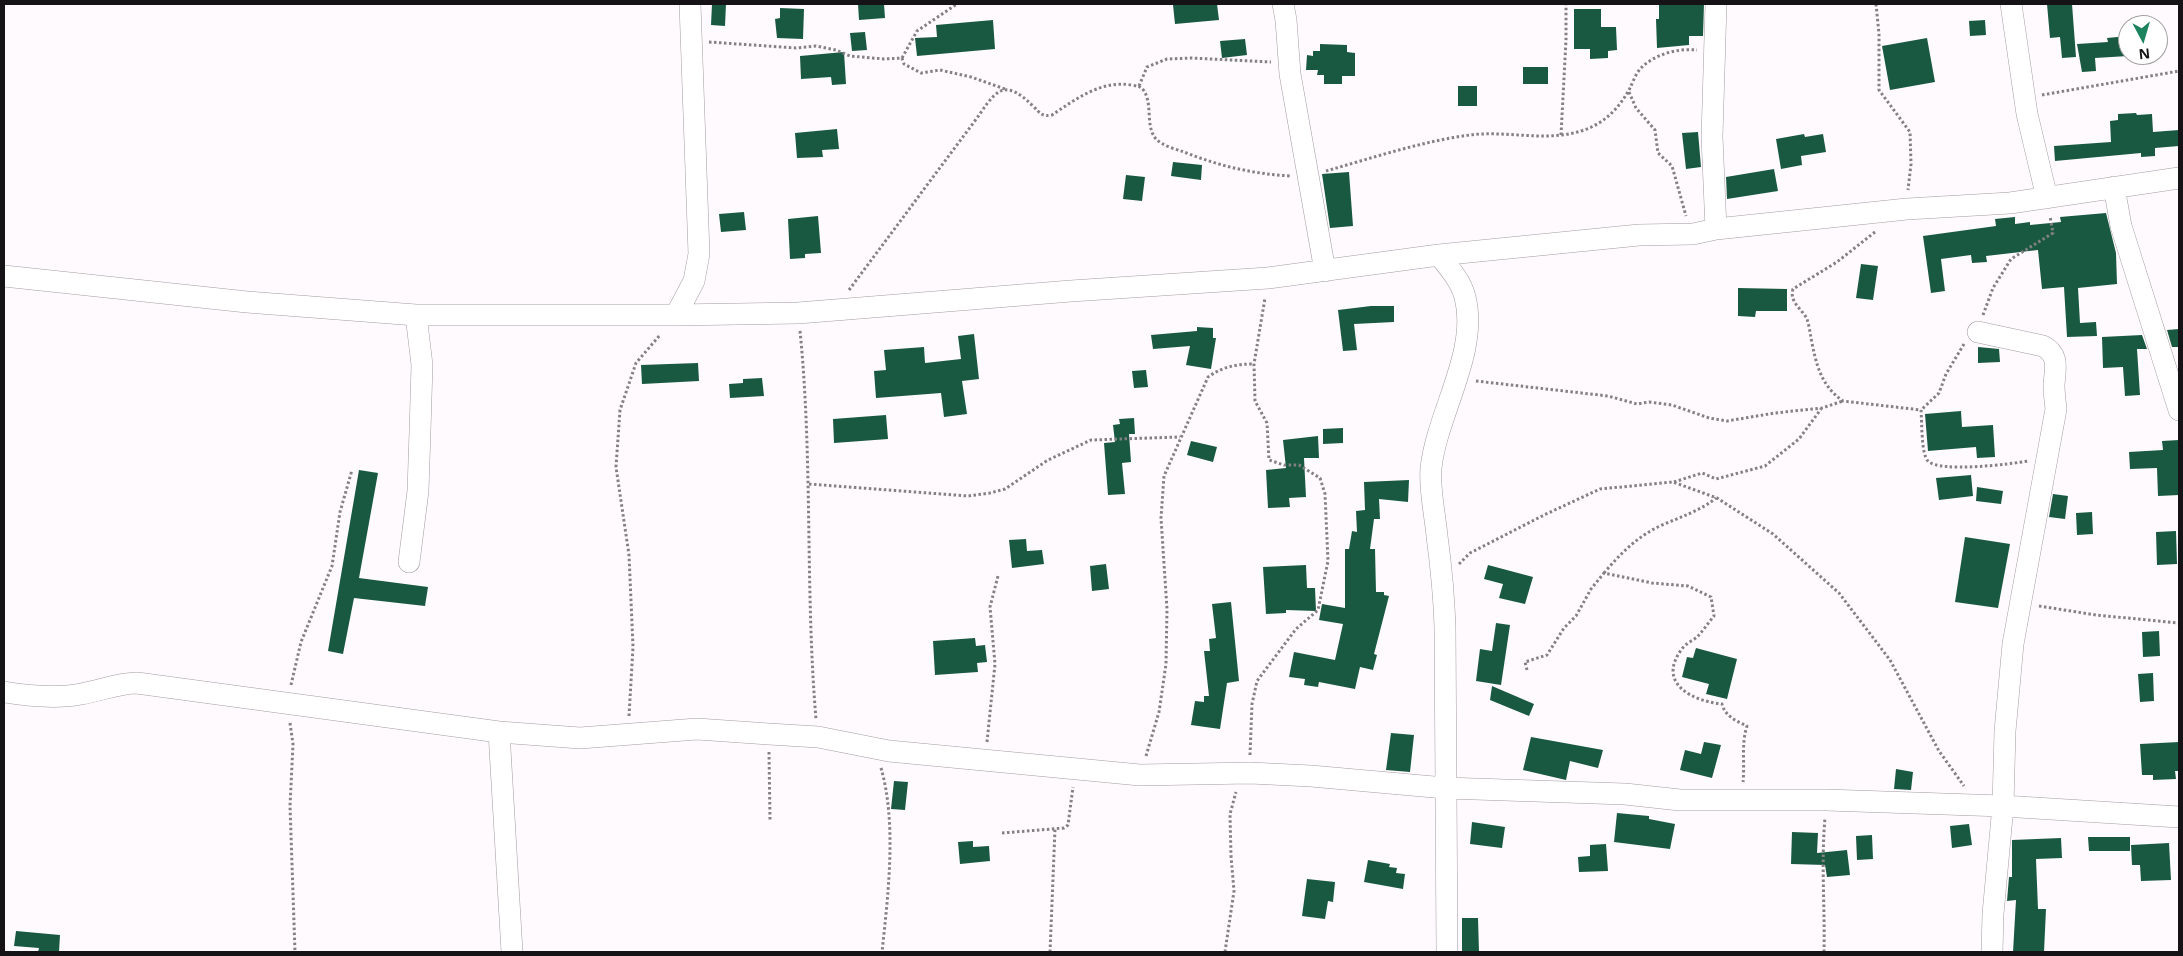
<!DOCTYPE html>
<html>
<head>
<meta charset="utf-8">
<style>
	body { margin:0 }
	#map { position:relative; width:2183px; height:956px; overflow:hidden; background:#fffafe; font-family:"Noto Sans",sans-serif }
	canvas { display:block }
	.frame { position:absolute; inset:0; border:5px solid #151315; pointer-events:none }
	.north { position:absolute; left:2118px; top:15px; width:50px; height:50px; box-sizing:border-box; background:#fff; border:1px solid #a1a1a1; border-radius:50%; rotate:174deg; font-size:14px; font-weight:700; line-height:20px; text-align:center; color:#151315 }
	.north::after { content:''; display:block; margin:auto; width:18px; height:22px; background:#1b845f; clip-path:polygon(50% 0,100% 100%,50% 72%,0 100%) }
</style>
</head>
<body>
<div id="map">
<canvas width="2183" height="956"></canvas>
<div class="frame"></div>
<div class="north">N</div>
</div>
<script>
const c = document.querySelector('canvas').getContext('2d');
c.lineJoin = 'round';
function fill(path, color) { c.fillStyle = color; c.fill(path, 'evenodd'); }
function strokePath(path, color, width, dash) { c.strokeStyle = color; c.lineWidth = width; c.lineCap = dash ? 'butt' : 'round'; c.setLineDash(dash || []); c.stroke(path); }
const building = new Path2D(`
	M712,4H726L725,26L711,25Z
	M858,4H884L885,18L859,20Z
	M1217,4L1219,20L1175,24L1173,5Z
	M1659,4H1704L1703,36H1689V45L1657,48L1656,19H1659Z
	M2047,4H2072L2076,57L2062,58L2060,37L2050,38Z
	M780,8L804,9L803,39L777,38L775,19L780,18Z
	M1574,9H1601V27H1616L1617,50L1608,51V58L1590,59V49H1574Z
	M993,20L995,49L917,56L915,38L937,37L936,25Z
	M1985,20L1986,35L1970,36L1969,21Z
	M865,32L867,50L852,51L850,33Z
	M2128,36V56L2095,58L2096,71L2082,72L2077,44L2108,42L2107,38Z
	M1927,38L1935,82L1890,90L1882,46Z
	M1245,39L1247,55L1222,58L1220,41Z
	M1320,44L1347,45V52L1355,53V76H1342V84H1324V75H1317L1318,70H1306L1307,55L1313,56V51H1320Z
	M844,52L846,84L832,85L831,77L801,79L800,56Z
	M1523,67H1548V84H1523Z
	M1458,86H1477V106H1458Z
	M2136,113L2137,115L2152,114L2153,132L2179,130V146L2155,148V156L2141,157V153L2055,161L2054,146L2111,142L2110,121L2118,120V114Z
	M837,129L839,149L822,150L823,157L797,158L795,133Z
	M1698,132L1701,167L1686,169L1682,133Z
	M1804,134L1805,137L1823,134L1826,152L1801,156L1802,165L1781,169L1776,139Z
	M1173,162L1202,165L1201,180L1171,176Z
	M1774,169L1778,191L1727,199L1726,177Z
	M1349,172L1353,226L1330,228L1322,174Z
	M1126,175L1145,177L1142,201L1123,199Z
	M744,212L746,230L721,232L719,214Z
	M2106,213L2116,253L2117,284L2078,288L2080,323L2096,322L2097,336L2067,337L2064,287L2042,289L2038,250L1986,256L1987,262L1972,263L1971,255L1941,259L1945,291L1931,293L1923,236L1996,226L1995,219L2015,217V224L2030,222V225L2061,222L2060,217Z
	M818,216L821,253L805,254V258L790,259L788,219Z
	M1861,264L1878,266L1873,300L1856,298Z
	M1738,288L1787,289V311H1756L1755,317L1738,316Z
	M1371,306H1394V322L1354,324L1357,350L1343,351L1338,310Z
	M1197,327L1213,328V338H1216L1211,369L1186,365L1190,346L1153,349L1151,335L1197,331Z
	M2179,329V347H2172L2167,330Z
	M974,334L979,379L962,381L967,414L944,417L941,393L876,398L874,371L886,370L884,350L924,347L925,363L961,359L958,336Z
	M2142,335L2147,349H2137L2140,395L2125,396L2123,367L2103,368L2102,337Z
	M1978,347L1999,349L2000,362L1978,363Z
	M698,363L699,381L642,384L641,365Z
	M1146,370L1148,387L1134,388L1132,371Z
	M762,378L764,396L730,398L729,384L743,383V379Z
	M1961,411L1962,427L1993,425L1995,457L1977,458L1976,447L1928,451L1925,414Z
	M886,415L888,439L834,443L833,419Z
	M1134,418L1135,434H1129L1131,462L1122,463L1125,494L1108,495L1104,443L1115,442L1113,425L1120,424L1119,419Z
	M1343,428V443L1323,444V429Z
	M1318,436L1319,458H1304L1306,497L1289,498L1290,507L1268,508L1266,470L1286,468L1283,440Z
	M2179,440V495L2158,496L2157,468L2130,469L2129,452L2163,450L2162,441Z
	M1191,441L1217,447L1213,462L1187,455Z
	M359,470L378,473L359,578L428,587L425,606L354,598L343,654L328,651Z
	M1971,475L1973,496L1939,500L1936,478Z
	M1409,480L1408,502L1379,499L1380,519H1374L1370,549H1375L1376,592H1384V595L1389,596L1374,654L1377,655L1373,670L1360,667L1355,689L1319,682L1318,687L1304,685L1305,679L1289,677L1294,652L1335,660L1343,624L1319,620L1322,604L1345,608V549H1349L1352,531L1357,532L1356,511L1365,510L1364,482Z
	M1977,487L2003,491L2001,504L1976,501Z
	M2053,494L2068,496L2065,519L2049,517Z
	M2092,512L2093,534L2077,535L2076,513Z
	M2176,531L2177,564L2157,565L2156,532Z
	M1965,537L2010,544L1998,608L1955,602Z
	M1026,539L1027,551L1042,550L1044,564L1012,568L1009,540Z
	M1106,564L1109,589L1092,591L1090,566Z
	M1306,565L1307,588H1315L1316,611L1286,610V613L1266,614L1263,567Z
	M1488,565L1533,577L1525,604L1499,598L1503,584L1484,579Z
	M1231,602L1239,681L1227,683L1220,729L1191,725L1195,701L1204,702V696H1209L1204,651H1210L1209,639L1216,638L1212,604Z
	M1496,623L1510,625L1501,685L1476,681L1480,649L1492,651Z
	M2159,631L2160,656L2143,657L2142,632Z
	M975,638L976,646L985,645L987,662L977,663L978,672L935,675L933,641Z
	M1696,648L1737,659L1727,699L1706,694L1709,684L1682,677L1687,657L1693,658Z
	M2153,673L2154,701L2140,702L2138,674Z
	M1492,686L1534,704L1529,716L1490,700Z
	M1391,733L1414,735L1410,772L1386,770Z
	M1531,737L1603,750L1598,768L1570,761L1566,780L1523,770Z
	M1704,742L1721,745L1712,778L1680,770L1685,750L1701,754Z
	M2179,742V771H2175L2176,779L2153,780V775H2142L2140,744Z
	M1896,769L1913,772L1911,790L1894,789Z
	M894,781L908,782L905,810L891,809Z
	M1617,813L1649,816V819L1675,824L1670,849L1614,842Z
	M1472,822L1505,827L1502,848L1470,844Z
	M1969,824L1972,845L1952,848L1950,826Z
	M1792,832L1818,833L1817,853L1847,850L1850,875L1827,877L1825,865L1791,864Z
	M1872,835L1873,859L1857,860L1856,836Z
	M2088,837H2130V851H2089Z
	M2061,838L2062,858L2036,859L2038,909H2046L2044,952H2013L2016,900L2007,901L2009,877H2012V840Z
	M973,841V847L989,846L990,861L960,864L958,842Z
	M2169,843L2171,880L2141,881L2140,865H2132L2131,845Z
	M1606,844L1608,871L1579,872L1578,857L1590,856V845Z
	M1368,860L1390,864L1389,867L1397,868L1396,873L1405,874L1403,889L1364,882Z
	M1307,879L1335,882L1333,902L1328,901L1325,919L1302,916Z
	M1462,918H1478L1479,952H1462Z
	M16,931L60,935L59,952H38L39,948L14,946Z`);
const path = new Path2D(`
	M1876,4L1879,34V90L1910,132L1911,164L1908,190
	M709,42L796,48L816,46L836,50L850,56L884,59L902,58L904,64L921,73L940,70L971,77L1005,89
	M902,58L917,31L957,4
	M1139,86L1147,67L1167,59L1192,58L1271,62
	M1629,92L1636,108L1655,130L1658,153L1672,166L1686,216
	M2042,95L2179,71
	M1561,135L1566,40V4
	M1326,171C1372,158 1423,141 1470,135C1507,130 1547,143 1584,130C1605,123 1620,107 1630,88C1633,82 1636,73 1641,68C1655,54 1678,48 1697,50
	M1875,232L1837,262L1793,289C1789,302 1802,309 1807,319C1809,325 1810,332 1811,338C1816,364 1821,386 1843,401L1921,410
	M849,290L974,122C994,95 1001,74 1033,106C1040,113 1042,117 1052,115C1076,99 1101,80 1131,85C1137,86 1141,86 1144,91C1153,105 1145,126 1156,139C1163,146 1175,149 1184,152C1219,166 1253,174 1291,176
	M1983,315L1993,288L2011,259L2053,233L2050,216
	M800,331C813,460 805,590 816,719
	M1964,344L1946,374L1939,393L1921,410C1922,421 1921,454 1928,461C1939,473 2011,464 2028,461
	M1476,381L1608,396L1637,404L1649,402L1672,405L1709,418L1727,421L1775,413L1822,408L1843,401
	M1674,482L1702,473L1716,479L1765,466L1799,439L1821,409
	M809,484L968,496L990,493L1005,489L1048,460L1091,440L1180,437
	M1459,564L1470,553L1544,515L1600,489L1673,482L1717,498L1773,534L1839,593L1890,660L1939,751L1964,786
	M1604,573C1620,554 1638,536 1660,526C1680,517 1700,511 1716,498
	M2039,606L2096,615L2179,623
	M1527,670L1525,662L1547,655L1564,628L1576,616L1591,589L1604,573L1652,583L1688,586L1711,597L1714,616C1708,623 1703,631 1697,637C1692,641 1685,644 1682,649C1656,683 1692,701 1722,704C1725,716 1736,721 1747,726C1741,744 1745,763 1743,782
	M291,685L301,642L332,566L340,512L352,470
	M629,716L633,647L629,555L616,467L620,410L636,363L660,335
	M290,723L293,744L290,806L295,952
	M987,742L995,664L990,607L998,576
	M769,752L770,820
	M1250,755L1252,704L1257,681L1296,629L1318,610L1328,561L1325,494L1320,478L1299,465H1284L1269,460L1267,423L1255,401L1254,364L1265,298
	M1146,756L1159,712L1166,664L1167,609L1161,518L1164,476L1208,377C1222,367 1236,364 1254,364
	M881,768C897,823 888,896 882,952
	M1002,833L1064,828L1068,825L1073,787
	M1050,952L1055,829
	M1225,952L1234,891L1231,856L1230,814L1236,792
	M1824,952C1825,907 1821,863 1825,818`);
const minor = new Path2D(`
	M1283,4L1286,20L1290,74L1325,271
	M1716,4L1712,137L1716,229
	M2011,4L2027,114L2047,198
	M2114,187L2121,226L2179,410
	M1439,255C1449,268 1461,281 1465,297C1479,352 1437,413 1431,468C1429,489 1435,514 1437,536C1441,566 1444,596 1445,627L1447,952
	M4,276L247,302L416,315H676L798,313L1071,291L1268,278L1439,255L1639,235L1693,234L1716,229L1907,209L2010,203L2179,178
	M676,315L694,281L699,254L690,4
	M1978,332L2043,346C2060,355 2055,369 2054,385C2054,393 2055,401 2056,409L2013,644L2005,731L2003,806L1993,914L1992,952
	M409,562L418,491L420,431L422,365L416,315
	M4,692C29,696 56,699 81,694C100,691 118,683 137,683L499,732L580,738L697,729L769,734L818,737L889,751L1140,775L1250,773L1311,776L1445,788L1625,794L1680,800H1826L2003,806L2179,817
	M499,732L512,952`);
fill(building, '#195941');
strokePath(minor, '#a39ca2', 22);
strokePath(path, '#848184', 3, [2.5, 2.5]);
strokePath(minor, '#fff', 21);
</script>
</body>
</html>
